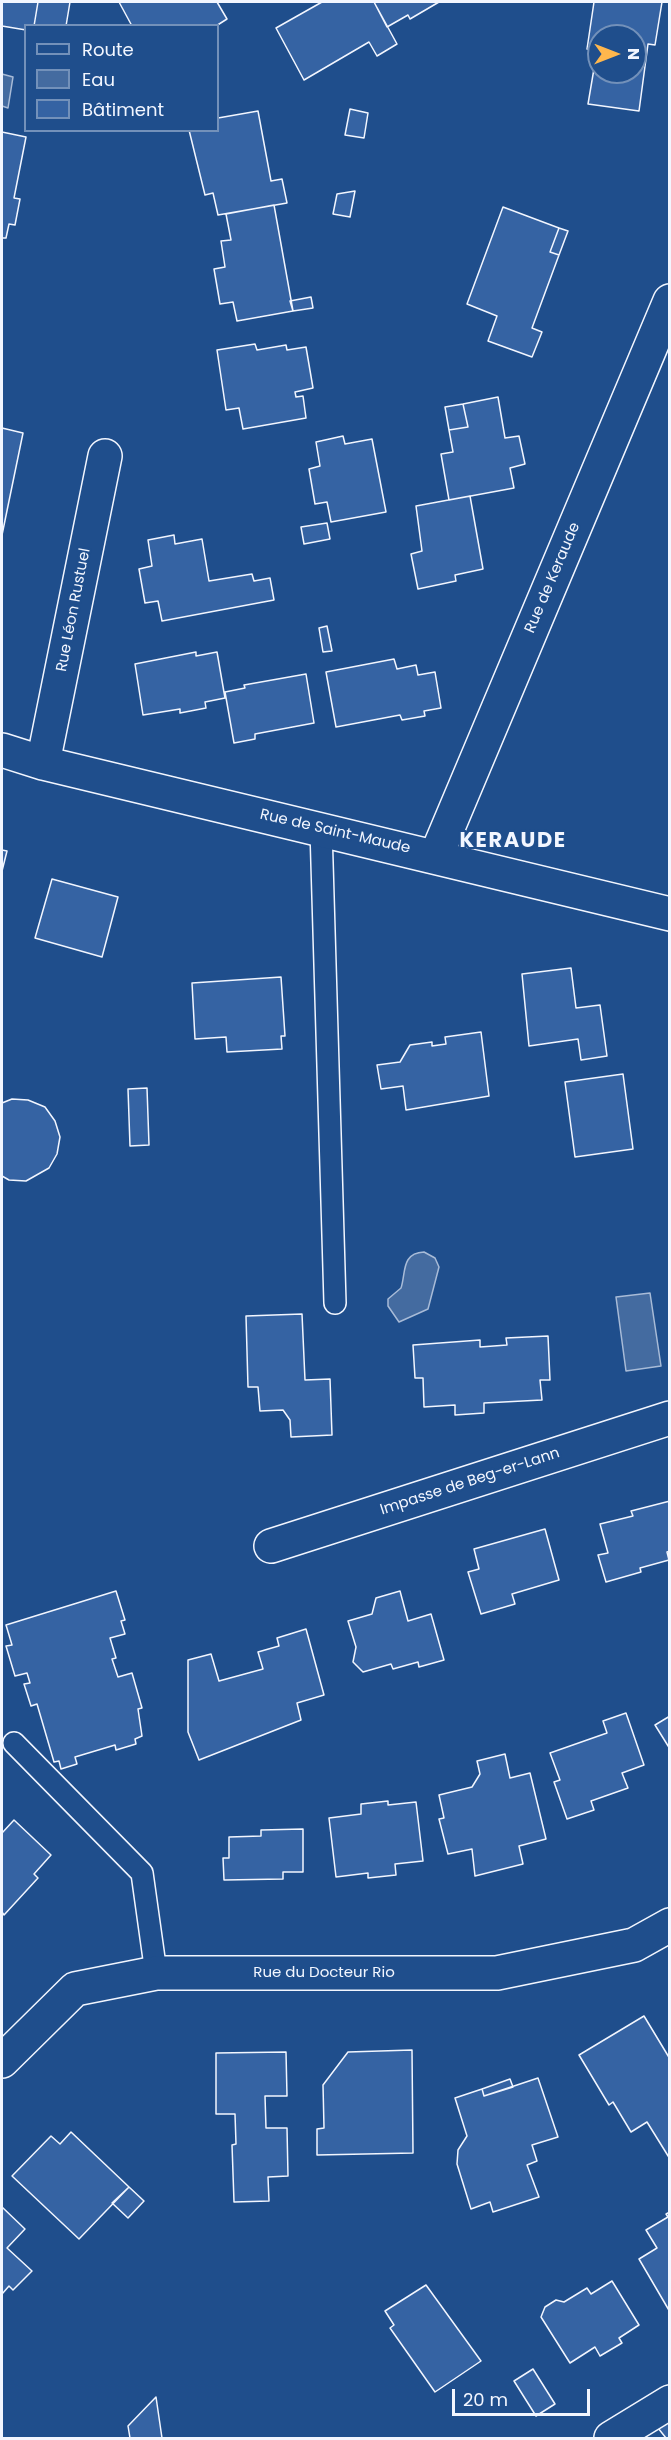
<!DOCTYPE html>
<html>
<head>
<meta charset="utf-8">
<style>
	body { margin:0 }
	#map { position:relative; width:671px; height:2440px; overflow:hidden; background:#1f4e8c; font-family:Poppins,sans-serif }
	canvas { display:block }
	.frame { position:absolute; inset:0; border:3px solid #f2f6ff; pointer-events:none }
	.legend { position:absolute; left:24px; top:24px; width:195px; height:108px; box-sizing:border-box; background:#1f4e8c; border:2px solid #7391ba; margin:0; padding:8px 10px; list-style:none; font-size:18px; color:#f2f6ff }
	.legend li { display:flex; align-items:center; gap:12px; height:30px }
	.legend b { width:30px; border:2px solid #7391ba }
	.north { position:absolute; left:587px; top:24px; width:60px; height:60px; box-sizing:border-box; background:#1f4e8c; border:2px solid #7391ba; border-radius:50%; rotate:90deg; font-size:16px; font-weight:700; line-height:24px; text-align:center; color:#f2f6ff }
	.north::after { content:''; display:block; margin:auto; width:21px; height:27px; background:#ffb74d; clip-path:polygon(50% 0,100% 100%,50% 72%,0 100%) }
	.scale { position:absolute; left:452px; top:2389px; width:138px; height:27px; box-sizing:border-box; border:3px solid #f2f6ff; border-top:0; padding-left:8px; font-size:18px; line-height:21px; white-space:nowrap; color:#f2f6ff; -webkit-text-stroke:4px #1f4e8c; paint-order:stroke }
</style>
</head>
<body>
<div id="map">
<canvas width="671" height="2440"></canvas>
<div class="frame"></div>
<ul class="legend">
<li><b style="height:8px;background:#1f4e8c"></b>Route</li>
<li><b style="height:16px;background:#446ba0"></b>Eau</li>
<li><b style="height:16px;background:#3563a3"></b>Bâtiment</li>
</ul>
<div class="north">N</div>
<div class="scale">20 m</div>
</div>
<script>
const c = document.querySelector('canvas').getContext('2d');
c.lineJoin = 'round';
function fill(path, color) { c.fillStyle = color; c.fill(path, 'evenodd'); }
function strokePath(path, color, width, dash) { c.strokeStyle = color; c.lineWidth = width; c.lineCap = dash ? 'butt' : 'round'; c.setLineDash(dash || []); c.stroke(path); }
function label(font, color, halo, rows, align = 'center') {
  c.font = font + ' Poppins,sans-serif'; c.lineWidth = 4.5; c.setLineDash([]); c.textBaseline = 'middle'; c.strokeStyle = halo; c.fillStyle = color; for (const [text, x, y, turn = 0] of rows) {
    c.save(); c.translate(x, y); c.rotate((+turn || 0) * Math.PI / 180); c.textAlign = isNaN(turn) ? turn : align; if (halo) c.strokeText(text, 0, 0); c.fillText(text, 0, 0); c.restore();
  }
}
const water = new Path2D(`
	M2,74L13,77L8,108L2,106Z
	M424,1252L435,1258L439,1267L428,1309L399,1322L388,1306V1299L401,1288C406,1273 401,1253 424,1252Z
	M650,1293L661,1366L626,1371L616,1297Z`);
const building = new Path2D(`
	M2,2H38L34,26H26V30L2,26Z
	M38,2H70L66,26H34Z
	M119,2H217L227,19L216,26H132Z
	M322,2H374L397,44L377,56L369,42L304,80L276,28Z
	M374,2H439L410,19L408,15L387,27Z
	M594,2H662L655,45L648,44L639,111L588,104L597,51L587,49ZM599,36H635V72H599Z
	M350,109L368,113L364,138L345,135Z
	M258,111L271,181L282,179L287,203L218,215L213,193L205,195L189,130H218V118Z
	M2,132L26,137L14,198L20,199L15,225L9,224L6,238H2Z
	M355,191L350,217L333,214L337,194Z
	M274,205L293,311L237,321L233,302L220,304L214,269L225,267L221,241L231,240L226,214Z
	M503,207L559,228L550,252L559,255L532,328L542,332L532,357L488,341L497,316L467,304Z
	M559,228L568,231L559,255L550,252Z
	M311,297L313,308L293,311L290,301Z
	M255,344L257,350L286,345L287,350L306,347L313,388L295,392L296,397L303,396L306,418L243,429L239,408L226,410L217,350Z
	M498,397L505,438L519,436L525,464L510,468L514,488L449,500L441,454L453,452L449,430L468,427L463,404Z
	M463,404L468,427L449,430L445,407Z
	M2,428L23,433L2,535Z
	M343,436L345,444L372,439L386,512L331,522L327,502L315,504L309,469L320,466L316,442Z
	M470,496L483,569L455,575L456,581L418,589L411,554L422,551L416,506Z
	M327,523L330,539L304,544L301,527Z
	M174,535L175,544L202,539L209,581L252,574L254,581L270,578L274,600L162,621L158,601L145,603L139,569L152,566L148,540Z
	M327,626L332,651L323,652L319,628Z
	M196,652V656L217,652L225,698L205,702L206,708L180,713V709L143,715L135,664Z
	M394,659L397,669L416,665L418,675L435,672L441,708L424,711L425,716L402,720L400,715L336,727L326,672Z
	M306,674L314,723L255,734V739L234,743L225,692L245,688L244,685Z
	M2,850L7,851L2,871Z
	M52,879L118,897L102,957L35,938Z
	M571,968L576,1008L600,1005L607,1056L581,1060L578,1039L529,1046L522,974Z
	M281,977L285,1036H281L282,1049L227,1052L226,1037L195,1039L192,983Z
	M481,1032L489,1096L406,1110L403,1086L381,1089L377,1065L400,1062L410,1045L432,1042V1046L446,1044L445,1037Z
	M623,1074L633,1149L575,1157L565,1082Z
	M147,1088L149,1145L130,1146L128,1089Z
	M12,1099L28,1100L45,1107L55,1121L60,1137L57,1154L49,1168L26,1181L9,1180L2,1176V1103Z
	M302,1314L305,1380L330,1379L332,1435L291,1437L290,1420L283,1410L260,1411L258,1387H248L246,1316Z
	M548,1336L550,1380H540L542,1400L484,1403V1413L455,1415V1405L424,1407L423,1378H415L413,1345L480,1340V1347L507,1345L506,1338Z
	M670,1501V1551L667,1552L669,1560L640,1568L641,1572L606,1582L598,1555L608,1553L600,1524L633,1516L631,1511Z
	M545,1529L559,1580L512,1594L515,1604L481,1614L468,1572L479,1569L474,1549Z
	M116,1591L125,1620L121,1621L125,1634L110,1638L116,1658L112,1659L118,1677L132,1673L142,1708L138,1709L142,1736L135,1739L136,1744L116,1750L115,1745L75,1757L77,1764L61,1769L59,1761L54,1762L37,1704L31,1706L24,1684L30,1683L27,1673L15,1676L6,1646L12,1645L6,1625Z
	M400,1591L408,1621L431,1614L444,1660L419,1667L418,1662L393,1669L391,1664L363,1672L353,1662L356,1647L348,1621L372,1614L376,1598Z
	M306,1629L324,1695L297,1703L301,1720L199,1760L188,1732V1660L211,1654L219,1681L263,1669L258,1652L279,1646L277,1638Z
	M626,1713L644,1765L622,1773L628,1788L591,1801L594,1810L567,1819L554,1782L560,1780L550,1753L607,1733L603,1721Z
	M670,1716V1749L655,1725Z
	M505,1754L510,1778L530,1773L546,1839L519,1846L523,1864L475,1876L472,1849L448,1854L439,1819L444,1818L439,1795L472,1787L480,1774L477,1761Z
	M388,1801V1805L416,1802L423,1861L395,1864L396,1875L368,1878V1873L336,1877L329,1818L361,1814V1804Z
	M14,1820L51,1855L34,1874L38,1878L4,1915L2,1912V1833Z
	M303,1829V1872H283V1879L224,1880L223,1858H229V1837L261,1836V1830Z
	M644,2016L670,2059V2159L647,2122L631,2132L613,2102L609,2105L579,2055Z
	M412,2050L413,2153L317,2155V2129L324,2128L323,2085L348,2052Z
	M286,2052L287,2096H265L266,2128H287L288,2176L268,2177L269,2201L234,2202L232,2145L236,2144L235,2114H216V2053Z
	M538,2078L558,2137L532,2145L537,2161L527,2165L539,2197L493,2212L490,2202L471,2209L457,2164L458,2150L467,2136L455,2098L482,2089L484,2096Z
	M510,2079L513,2087L484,2096L482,2089Z
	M71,2132L129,2187L79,2239L12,2176L51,2136L60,2144Z
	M129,2187L144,2201L128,2218L112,2203Z
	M2,2207L25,2229L7,2248L32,2271L13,2290L9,2286L2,2294Z
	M670,2212V2312L639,2259L657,2248L646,2230L668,2217L666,2214Z
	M612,2281L639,2325L619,2338L622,2343L600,2356L595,2347L570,2363L541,2317L545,2307L556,2300L564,2302L587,2288L591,2294Z
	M426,2285L481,2361L435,2392L390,2328L394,2325L385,2311Z
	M533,2369L555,2404L536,2416L514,2381Z
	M156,2397L162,2438H130L128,2426Z
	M670,2421V2438H666L658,2428Z`);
const service = new Path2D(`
	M321,829L335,1303
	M14,1743L142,1873L156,1973`);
const minor = new Path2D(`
	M2,750L43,763L670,914
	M43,763L105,456
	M436,856L670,301
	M271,1546L670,1418
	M2,2061L75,1989L156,1973H497L634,1945L670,1925
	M611,2438L670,2402`);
const streetNames = [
	["Rue de Keraude",553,578,-67],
	["Rue Léon Rustuel",74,610,-79],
	["Rue de Saint-Maude",335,832,13],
	["Impasse de Beg-er-Lann",470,1482,-18],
	["Rue du Docteur Rio",324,1973]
];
const districtNames = [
	["KERAUDE",513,842]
];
fill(water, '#446ba0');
strokePath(water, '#a8bbd7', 1.5);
fill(building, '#3563a3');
strokePath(building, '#f2f6ff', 1.5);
strokePath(service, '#f2f6ff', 24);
strokePath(minor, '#f2f6ff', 36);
strokePath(service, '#1f4e8c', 21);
strokePath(minor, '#1f4e8c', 33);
label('15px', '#f2f6ff', '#1f4e8c', streetNames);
c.letterSpacing = '1.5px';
label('bold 21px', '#f2f6ff', '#1f4e8c', districtNames);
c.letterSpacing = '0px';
</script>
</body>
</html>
